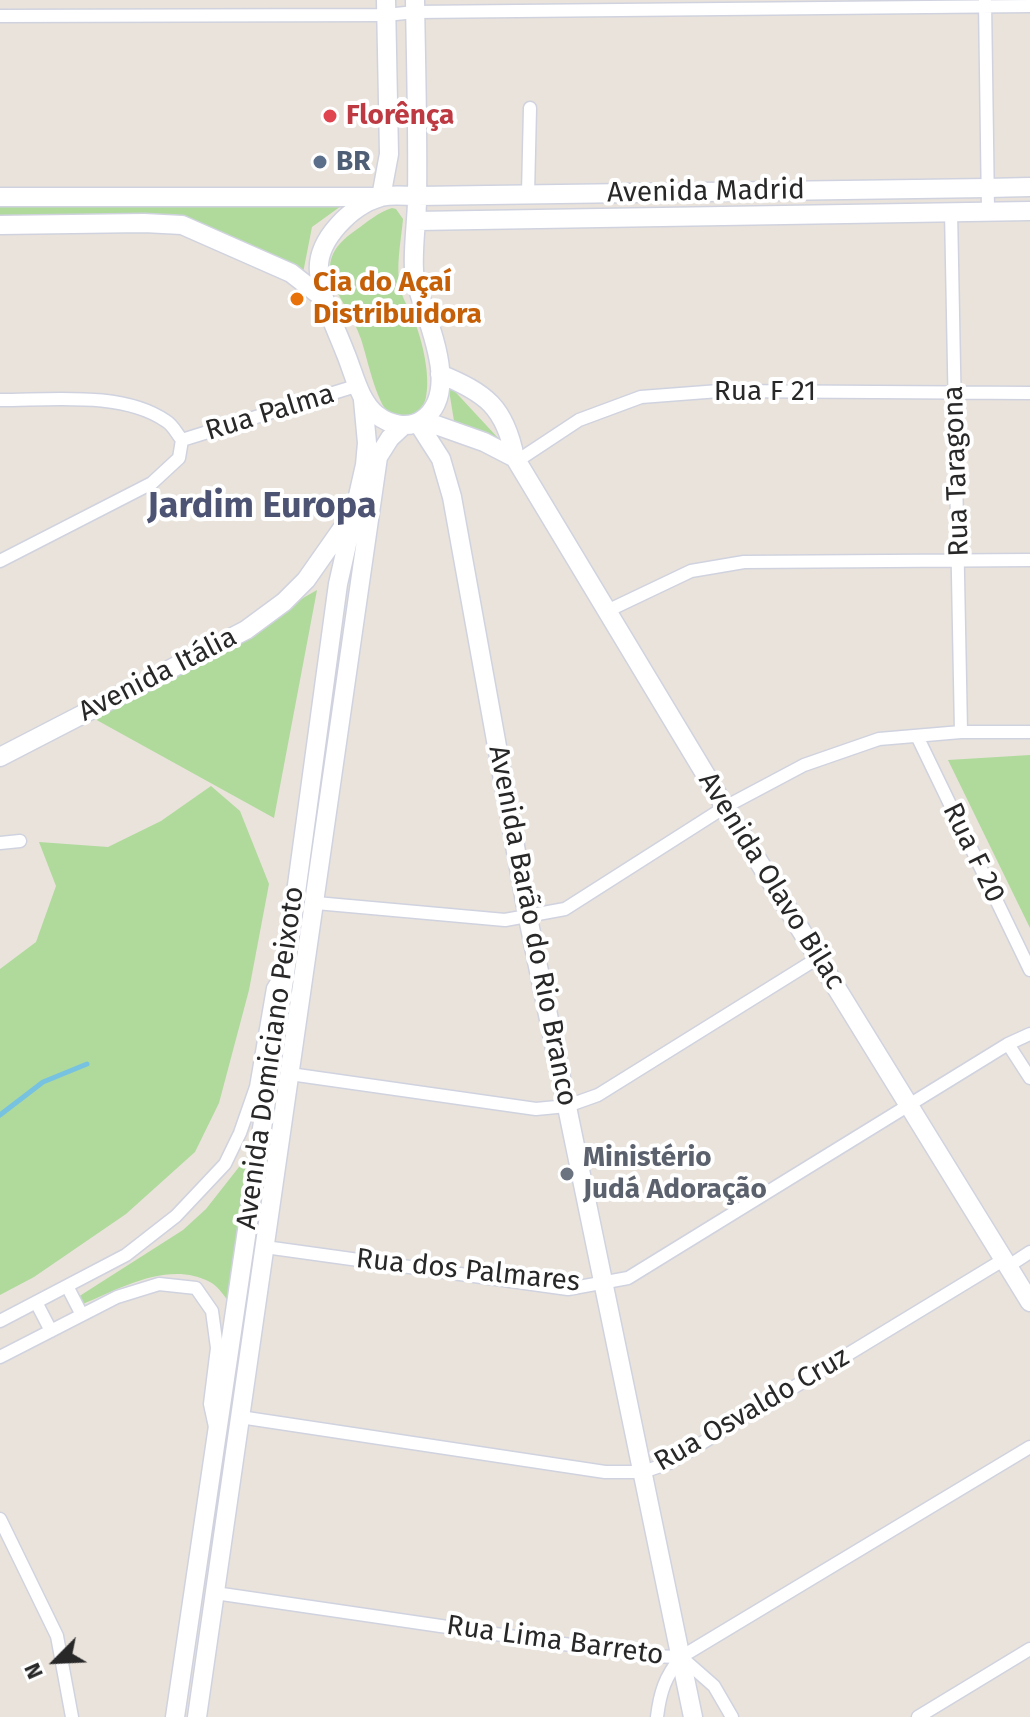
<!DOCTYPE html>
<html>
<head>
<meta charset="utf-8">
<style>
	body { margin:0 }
	#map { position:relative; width:1030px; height:1717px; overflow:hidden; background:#e9e3db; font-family:"Fira Sans",sans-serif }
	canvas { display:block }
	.north { position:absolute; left:16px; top:1621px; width:80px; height:80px; -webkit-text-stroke:6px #fff; paint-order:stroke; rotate:246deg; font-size:22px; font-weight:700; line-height:32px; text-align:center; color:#282828 }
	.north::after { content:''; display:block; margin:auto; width:28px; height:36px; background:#282828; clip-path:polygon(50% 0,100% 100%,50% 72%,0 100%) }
</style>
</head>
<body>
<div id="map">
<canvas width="1030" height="1717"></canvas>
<div class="north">N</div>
</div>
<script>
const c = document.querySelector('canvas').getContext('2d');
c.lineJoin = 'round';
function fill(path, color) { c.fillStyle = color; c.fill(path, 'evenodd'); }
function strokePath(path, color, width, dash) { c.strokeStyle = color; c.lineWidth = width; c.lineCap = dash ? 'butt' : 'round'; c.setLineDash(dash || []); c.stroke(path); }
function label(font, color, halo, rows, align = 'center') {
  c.font = font + ' "Fira Sans",sans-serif'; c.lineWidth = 8; c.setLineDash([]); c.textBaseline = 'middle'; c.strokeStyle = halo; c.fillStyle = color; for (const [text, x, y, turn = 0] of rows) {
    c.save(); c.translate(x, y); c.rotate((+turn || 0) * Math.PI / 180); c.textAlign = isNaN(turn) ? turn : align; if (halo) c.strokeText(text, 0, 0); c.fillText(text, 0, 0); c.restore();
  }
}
const green = new Path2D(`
	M348,201L312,227L303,273L193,220L0,219V204Z
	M392,208L396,209L403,219C401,242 395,269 401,291C405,305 414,317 418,331C424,349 430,378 426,397C423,413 403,424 389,413C376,402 367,357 361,339C347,296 302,267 356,230C367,222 379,212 392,208Z
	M448,384L499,439L454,421Z
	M317,590L274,818L93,718Z
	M1030,755V928L948,760Z
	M211,786L240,811L269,884L249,990L219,1103L195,1152L126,1214L34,1277L0,1295V969L36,942L56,886L39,842L108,847L161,821Z
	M250,1153L231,1305C225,1297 219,1287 210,1282C170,1260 120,1288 83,1304L78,1297L183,1230L206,1209Z`);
const stream = new Path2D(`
	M0,1115L43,1082L87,1064`);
const street = new Path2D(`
	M985,1L988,210
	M0,16L386,15L415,12L1030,6
	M528,194L530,108
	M951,210L961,732
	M0,400C51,400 123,391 166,421C173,425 177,434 182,440
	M182,440L359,385
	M517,461L579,420L641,397L719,391L1030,393
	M0,561L152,483L179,458L182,440
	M607,611L691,571L744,562L1030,560
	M917,736L1030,970
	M0,843L20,841
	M316,903L505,920L565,909L725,807L804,765L879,739L961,732H1030
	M1030,1034L1008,1044L1030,1078
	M290,1074L536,1109L567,1106L598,1095L818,958
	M265,1247L568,1289L628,1278L1008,1044
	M1007,1267L1030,1252
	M67,1286L82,1315
	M36,1302L51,1331
	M0,1321L126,1255L176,1216L225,1164L240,1133L256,1087L273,988L282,973
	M0,1357L117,1297L159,1284L196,1288L212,1311L217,1348L210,1404L215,1427
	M240,1417L605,1472H643L669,1463L1003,1260
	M0,1519L57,1636L72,1717
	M215,1593L646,1656L681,1657L1030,1447
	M657,1717C660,1692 665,1677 681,1657L714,1686L732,1717
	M918,1717L1030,1649`);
const secondary = new Path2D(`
	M415,0C416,66 418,133 417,200C417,220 411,261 415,278C423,315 464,391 422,420C409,429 389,425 377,415C359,401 354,373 345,352C335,326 321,300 319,272C316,240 352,205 381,197C391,194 406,196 417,196L987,188L1030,187
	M0,197H381L389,154L386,0
	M416,221L1030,211
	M0,225L144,223L182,225L291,273L323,298
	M440,374C486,393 505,407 515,458L725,807L1030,1302
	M422,420L484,442L515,458
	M418,423L441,459L452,497L528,918L693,1717
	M0,757L246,630L284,602L306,580L346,523
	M175,1717L286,966L338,584L365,465L367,443L363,400
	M197,1717L378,457L390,438L404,425`);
const markers = [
	[330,116,8,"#e0444e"],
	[320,162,8,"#5c6f8a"],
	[297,299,8,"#e8710a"],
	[567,1174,8,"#6b7280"]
];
const healthNames = [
	["Florênça",346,116]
];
const serviceNames = [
	["BR",336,162]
];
const streetNames = [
	["Avenida Madrid",706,192,-1],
	["Rua F 21",765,392],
	["Rua Palma",270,413,-17],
	["Rua Taragona",957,471,-92],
	["Avenida Itália",158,675,-27],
	["Rua F 20",973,853,64],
	["Avenida Olavo Bilac",771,881,58],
	["Avenida Barão do Rio Branco",532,926,79],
	["Avenida Domiciano Peixoto",271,1058,-82],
	["Rua dos Palmares",468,1271,6],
	["Rua Osvaldo Cruz",752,1410,-30],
	["Rua Lima Barreto",555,1641,8]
];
const foodNames = [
	["Cia do Açaí",313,283],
	["Distribuidora",313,315]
];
const worshipNames = [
	["Ministério",583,1158],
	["Judá Adoração",583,1190]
];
const districtNames = [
	["Jardim Europa",262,507]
];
fill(green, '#afda9c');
strokePath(stream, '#77c2e1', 5);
strokePath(street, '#d0d3df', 15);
strokePath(secondary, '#d0d3df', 21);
strokePath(street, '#fff', 12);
strokePath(secondary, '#fff', 18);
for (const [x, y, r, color] of markers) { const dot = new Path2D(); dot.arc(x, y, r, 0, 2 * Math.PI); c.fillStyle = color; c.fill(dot); strokePath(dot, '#fff', 3); }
label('bold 28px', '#be3a42', '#fff', healthNames, 'left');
label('bold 28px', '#4e5e75', '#fff', serviceNames, 'left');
label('28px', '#282828', '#fff', streetNames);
label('bold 28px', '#c56008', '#fff', foodNames, 'left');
label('bold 28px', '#5b616d', '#fff', worshipNames, 'left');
label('bold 36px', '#4d5373', '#fff', districtNames);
</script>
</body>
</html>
